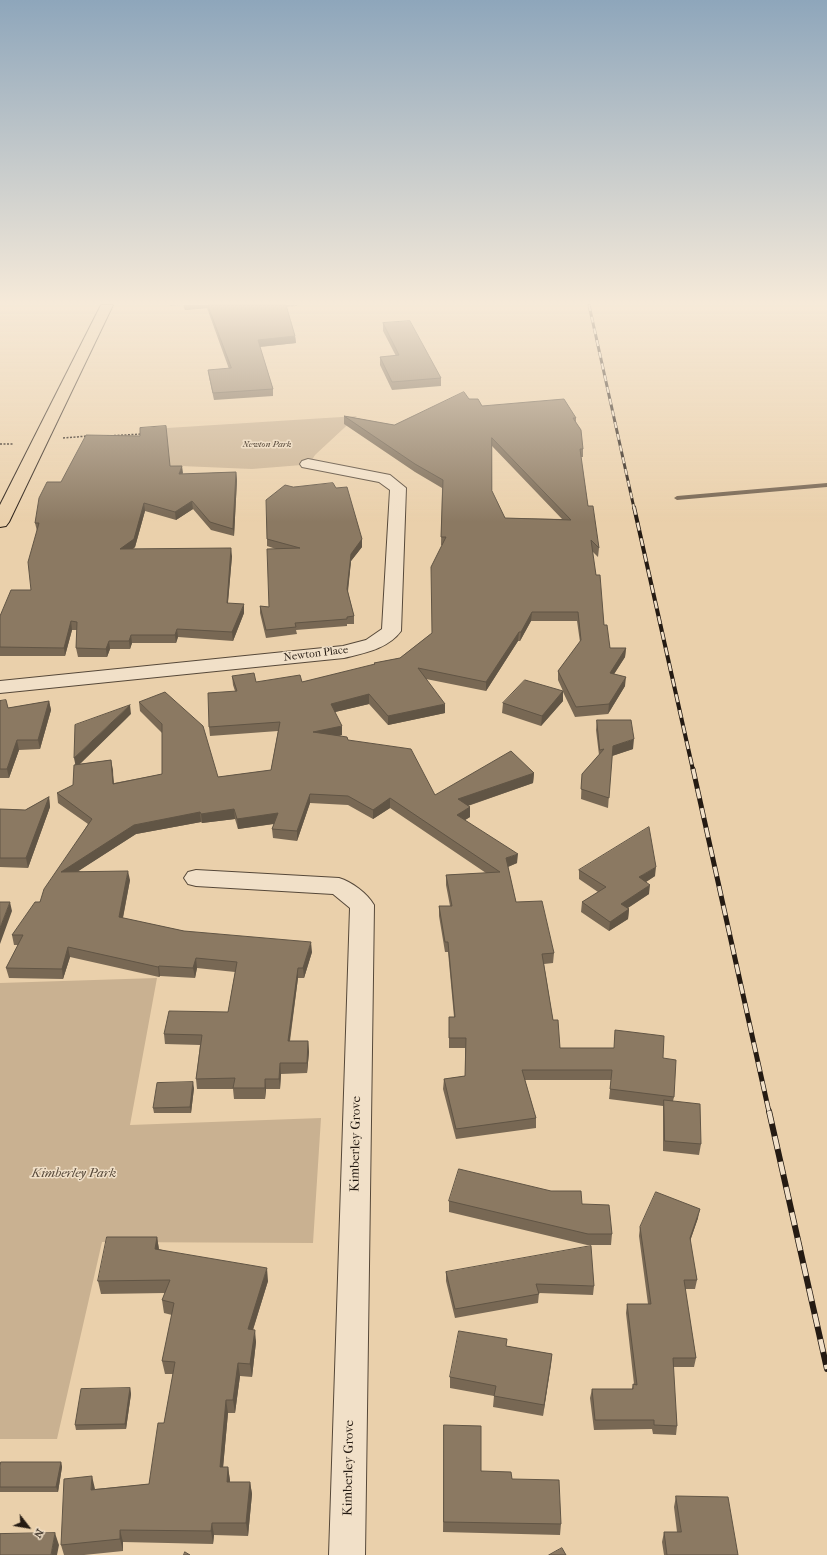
<!DOCTYPE html>
<html>
<head>
<meta charset="utf-8">
<style>
	body { margin:0 }
	#map { position:relative; width:827px; height:1555px; overflow:hidden; background:#ead0ab; font-family:"IM FELL French Canon",serif }
	canvas { display:block }
	.north { position:absolute; left:8px; top:1507px; width:40px; height:40px; -webkit-text-stroke:3px #f1e0c8; paint-order:stroke; rotate:121deg; font-size:11px; font-weight:700; line-height:16px; text-align:center; color:#251b13 }
	.north::after { content:''; display:block; margin:auto; width:14px; height:18px; background:#251b13; clip-path:polygon(50% 0,100% 100%,50% 72%,0 100%) }
</style>
</head>
<body>
<div id="map">
<canvas width="827" height="1555"></canvas>
<div class="north">N</div>
</div>
<script>
const c = document.querySelector('canvas').getContext('2d');
c.lineJoin = 'round';
function fill(path, color) { c.fillStyle = color; c.fill(path, 'evenodd'); }
function strokePath(path, color, width, dash) { c.strokeStyle = color; c.lineWidth = width; c.lineCap = dash ? 'butt' : 'round'; c.setLineDash(dash || []); c.stroke(path); }
function label(font, color, halo, rows, align = 'center') {
  c.font = font + ' "IM FELL French Canon",serif'; c.lineWidth = 3; c.setLineDash([]); c.textBaseline = 'middle'; c.strokeStyle = halo; c.fillStyle = color; for (const [text, x, y, turn = 0] of rows) {
    c.save(); c.translate(x, y); c.rotate((+turn || 0) * Math.PI / 180); c.textAlign = isNaN(turn) ? turn : align; if (halo) c.strokeText(text, 0, 0); c.fillText(text, 0, 0); c.restore();
  }
}
const green = new Path2D(`
	M357,416L315,455L312,460L302,465L252,469L157,465L167,428Z
	M157,978L130,1125L321,1118L313,1243L102,1242L57,1439H0V983Z`);
const stream = new Path2D(`
	M827,483V487L677,500L674,498L677,496Z`);
const path = new Path2D(`
	M107,436L142,434
	M63,438L88,436
	M0,444H14`);
const minor = new Path2D(`
	M308,459L390,475L406,488L401,631C388,649 364,653 344,658L0,693V681L343,646L366,640L382,629L390,490L379,482L302,467L300,464L302,461Z
	M196,870L339,878C352,882 367,893 374,905L365,1555H329L350,908L333,894L196,886L188,884L184,878L188,872Z`);
const major = new Path2D(`
	M101,305H113L9,522L6,526L0,527V505Z`);
const railFar3 = new Path2D(`
	M589,305L634,508`);
const railFar2 = new Path2D(`
	M634,507L693,770`);
const railFar1 = new Path2D(`
	M693,769L769,1112`);
const rail = new Path2D(`
	M769,1111L827,1369`);
const wall = new Path2D(`
	M170,305H297V306L287,307L295,336L296,343L260,347L273,389V396L214,400L209,377L208,370L229,369L207,308L185,310L183,305L170,306Z
	M383,323L441,378V386L392,390L380,365V357L396,356L383,331Z
	M469,399L482,406L576,418V422L583,449V457H581L588,506L599,548L598,557L592,551L604,625L610,648H626L625,657L614,674L625,686L608,714L575,717L563,692V701L541,726L502,713L503,703L563,691L558,680V671L580,642L577,621H531L520,641H518L486,691L426,679L445,713L388,725L369,704L335,712L342,735L339,736L348,740L435,795L534,773L533,783L468,806L470,807V817L465,820L517,863L508,867L516,902L554,953L553,963L544,964L553,1020L560,1048L663,1058L674,1097L673,1101L701,1144L699,1155L663,1151V1106L609,1099L611,1080H525L536,1118V1128L456,1139L443,1089L444,1079L465,1076V1048H449V1017H454L448,952H445L439,916V906H450L446,885V875L486,873L390,808L373,819L348,805L310,803L297,841L273,838L272,829L274,824L238,829L235,819L202,823L201,822L136,834L78,871L130,880L123,918L184,931L312,952L304,978H298L290,1041H308L309,1052L307,1073L281,1074L280,1089H266L265,1099H234L233,1089H197L196,1079L200,1045L165,1044L164,1034L228,1012L235,972L197,968L195,978L160,976L159,977L70,957L63,979L9,978L6,968L18,945H14L12,935L40,902L88,824L58,803L57,793L73,785L75,764L131,714L79,764L111,760L114,783L162,774V733L140,711L139,702L218,777L271,770L278,731L210,736L209,727L235,691L233,685L232,676L256,682H302L374,665V663L400,658L432,633L442,545H441L442,488L415,472L344,424V416L394,425ZM492,446L562,519L505,518L492,491Z
	M170,466L182,474L236,472L237,480L234,536L211,530L193,509L176,520L145,511L135,547L133,549L232,556L228,603L244,613L233,641L178,637L176,643H132L130,649H110L107,657H78L76,648L77,630H72L65,656H0V616L31,590L37,531L35,523L61,482Z
	M267,539H362V547L351,561L348,592L354,616V624H347V626L296,630L297,634L266,638L260,613V606L269,607L276,549L267,546Z
	M0,701L8,708L49,701L51,710L40,749L19,750L9,778H0Z
	M597,720L633,749L612,756L608,808L581,799L582,774L599,755L596,730Z
	M49,797L50,807L28,868L0,867V809L25,810Z
	M579,870L655,876L646,882L649,894L628,908L629,909L628,919L609,931L581,912L582,902L598,892L579,879Z
	M194,1088L191,1113H154L153,1108Z
	M449,1201L582,1204L612,1234L611,1245H587L449,1212Z
	M698,1218L690,1241L697,1280L695,1289H685L696,1358L694,1367H673L677,1426L676,1435L653,1434L652,1429L594,1430L590,1398L592,1389H632L633,1384H634L626,1313L627,1304H648L639,1236L640,1227Z
	M157,1237L159,1249L268,1281L253,1330L256,1342L252,1377L240,1376L235,1413H228L223,1467H228L230,1482H250L252,1494L248,1536L214,1535L213,1544L123,1542V1551L84,1555H64L61,1545L95,1489L149,1484L164,1423L173,1374H165L162,1361L172,1315L164,1313L162,1300L165,1293L101,1294L98,1281Z
	M446,1272L594,1286L593,1295L539,1293L538,1303L455,1318L446,1281Z
	M506,1346L552,1354L543,1416L493,1407L494,1396L450,1388V1377Z
	M130,1388L131,1394L126,1429L76,1430L75,1425Z
	M444,1425L481,1471L512,1479L561,1524L560,1535L443,1532Z
	M61,1462L62,1467L58,1492H0V1468Z
	M676,1496L738,1555H664L662,1542L664,1532H677L674,1507Z`);
const shadedWall = new Path2D(`
	M184,305H207V308L185,310Z
	M295,336L296,343L258,347V340Z
	M182,466L183,473L180,481L179,474Z
	M236,472L237,480L234,536L233,529Z
	M192,501L193,509L176,520L175,512Z
	M144,503L145,511L135,547L121,557L120,549Z
	M362,539V547L351,561L347,597V589L351,554Z
	M231,548L232,556L227,612V603Z
	M244,604V613L233,641L232,632Z
	M532,612L531,621L520,641L521,632Z
	M71,621L72,630L65,656L64,648Z
	M177,629L178,637L176,643L175,635Z
	M519,632L518,641L486,691V682Z
	M131,635L132,643L130,649L129,641Z
	M109,641L110,649L107,657L106,649Z
	M626,648L625,657L609,682L610,673Z
	M626,677L625,686L608,714L609,704Z
	M563,691V701L541,726L542,716Z
	M369,694V704L331,713V704Z
	M49,701L51,710L40,749L38,740Z
	M445,704V713L388,725V716Z
	M130,705L131,714L76,768L74,758Z
	M342,726V735L314,741L313,732Z
	M634,739L633,749L612,756L613,746Z
	M17,740L19,750L9,778L7,769Z
	M111,760L113,770L114,793L113,784Z
	M534,773L533,783L458,809V799Z
	M310,794V803L297,841V831Z
	M49,797L50,807L28,868L26,858Z
	M390,798V808L373,819V810Z
	M470,807V817L457,825V815Z
	M234,809L235,819L202,823L201,814Z
	M200,812L201,822L136,834L63,881L61,872L134,825Z
	M278,813L279,823L238,829L237,819Z
	M518,854L517,863L505,868L506,858Z
	M656,867L655,876L638,887L639,877Z
	M128,871L130,880L121,927L119,917Z
	M650,885L649,894L620,913L621,904Z
	M10,902L12,911L0,944V928Z
	M629,909L628,919L609,931L610,922Z
	M311,942L312,952L304,978L303,968Z
	M68,947L70,957L63,979L62,969Z
	M196,958L197,968L195,978L193,968Z
	M159,966L160,976L159,977L158,967Z
	M298,968V978L288,1052V1041Z
	M308,1041L309,1052L307,1073V1063Z
	M280,1063L281,1074L280,1089L279,1079Z
	M265,1079L266,1089L265,1099Z
	M193,1082L194,1088L191,1113L190,1107Z
	M700,1209L698,1218L688,1247L690,1238Z
	M157,1237L159,1250L155,1249Z
	M267,1268L268,1281L249,1342L248,1329Z
	M255,1330L256,1342L252,1377L250,1364Z
	M552,1354L551,1365L543,1416L544,1405Z
	M238,1363L240,1376L235,1413L233,1400Z
	M130,1388L131,1394L126,1429L125,1424Z
	M226,1400L228,1413L222,1479L220,1467Z
	M61,1462L62,1467L58,1492L56,1487Z
	M228,1467L230,1480L229,1494L227,1482Z
	M92,1476L95,1489L94,1502L91,1490Z
	M250,1482L252,1494L248,1536L246,1523Z
	M212,1523L214,1535L213,1544L211,1531Z
	M120,1530L123,1542V1551L120,1539Z
	M55,1533L59,1545L57,1555H51Z`);
const building = new Path2D(`
	M208,305H286L295,336L258,340L273,389L213,393L208,370L231,368Z
	M410,321L441,378L392,382L380,357L399,355L383,323Z
	M464,392L469,399H478L482,406L564,399L576,418H573L581,430L583,449H580L588,506H593L599,548L591,540L596,575H600L604,625H607L610,648H626L610,673L626,677L609,704L576,707L558,671L581,640L578,612H532L521,632H519L486,682L418,668L445,704L388,716L369,694L331,704L342,726L313,732L347,737L348,740L411,749L435,795L511,751L534,773L458,799L470,807L457,815L518,854L506,858L516,902L542,901L554,953L542,954L553,1020H558L560,1048H614L615,1030L664,1036L663,1058L676,1060L674,1097L610,1089L612,1070H522L536,1118L456,1129L444,1079L465,1076L466,1038H449V1017H455L448,942H445L439,906H452L446,875L500,872L390,798L373,810L348,796L310,794L297,831L272,829L278,813L237,819L234,809L201,814L200,812L134,825L61,872L128,871L119,917L184,931L311,942L303,968H298L288,1041H308L307,1063H280L279,1079H265V1088H233L235,1078L196,1079L202,1035L164,1034L169,1011L228,1012L237,962L196,958L193,968L159,966L158,967L68,947L62,969L6,968L23,935H12L35,902H40L44,889L92,819L57,793L73,785L74,765L111,760L113,784L162,774V724L139,702L165,692L203,726L218,777L271,770L280,722L209,727L208,693L237,691L232,676L254,673L256,682L300,675L302,682L375,664L374,663L400,658L432,633L431,567L446,537H441L443,480L415,464L344,416L394,425ZM492,438L571,520L505,518L492,491Z
	M166,426L170,466H182L179,474L236,472L233,529L210,522L192,501L175,512L144,503L134,539L120,549L231,548L227,603L244,604L232,632L177,629L175,635H131L129,641H109L106,649L76,648L77,622L71,621L64,648L0,647V616L11,590H31L28,562L39,523H35L39,498L47,482H61L86,435L140,436V428Z
	M333,483L336,488L347,487L362,539L351,554L347,589L354,616L347,617V619L295,623L296,627L266,630L260,606L269,607L267,549L300,548L267,539L266,500L285,485L293,487Z
	M525,680L563,691L542,716L503,703Z
	M6,700L8,708L49,701L38,740H17L7,769H0V701Z
	M130,705L74,758L75,725Z
	M597,720H631L634,739L613,746L609,798L581,789L582,774L604,749L600,750Z
	M49,797L26,858H0V809L25,810Z
	M649,827L656,867L639,877L650,885L621,904L629,909L610,922L582,902L606,887L579,870Z
	M0,902H10L0,928Z
	M193,1082L190,1107L153,1108L157,1083Z
	M664,1100L700,1104L701,1144L665,1141Z
	M459,1169L551,1191H581L582,1204L609,1205L612,1234H588L449,1201Z
	M656,1192L700,1209L690,1238L697,1280H684L696,1358H673L677,1426L654,1425V1420H595L592,1389H633V1384L637,1385L627,1304H651L640,1227Z
	M107,1237H157L155,1249L267,1268L248,1329L255,1330L250,1364L238,1363L233,1400H226L220,1467H228L227,1482H250L246,1523H212L211,1531L120,1530V1539L61,1545L64,1479L92,1476L91,1490L149,1484L158,1423H164L175,1362L162,1361L174,1303L162,1300L170,1280L98,1281Z
	M591,1246L594,1286L536,1284L539,1294L455,1309L446,1272Z
	M459,1331L507,1339L506,1346L552,1354L544,1405L494,1396L496,1386L450,1377Z
	M130,1388L125,1424L75,1425L81,1389Z
	M444,1425L481,1426V1471L511,1472L512,1479L559,1480L561,1524L444,1522Z
	M1,1462H61L56,1487H0V1468Z
	M676,1496L728,1497L738,1555H667L664,1532H681Z
	M55,1533L51,1555H0V1534Z
	M562,1548L566,1555H549Z
	M185,1552L190,1555H184Z`);
const farParknames = [
	["Newton Park",267,445]
];
const streetNames = [
	["Newton Place",316,654,-7]
];
const nearStreetnames = [
	["Kimberley Grove",356,1144,-89],
	["Kimberley Grove",349,1468,-89]
];
const nearParknames = [
	["Kimberley Park",74,1174]
];
fill(green, '#c9b191');
fill(stream, '#73624f');
strokePath(minor, '#564839', 2);
strokePath(major, '#251b13', 2);
strokePath(path, '#251b13', 1.5, [2, 1.5]);
fill(minor, '#f1e0c8');
fill(major, '#ead0ab');
strokePath(railFar3, '#251b13', 3);
strokePath(railFar2, '#251b13', 4);
strokePath(railFar1, '#251b13', 5);
strokePath(rail, '#251b13', 6);
strokePath(railFar3, '#f1e0c8', 2, [6]);
strokePath(railFar2, '#f1e0c8', 2.5, [8]);
strokePath(railFar1, '#f1e0c8', 3.5, [10]);
strokePath(rail, '#f1e0c8', 4.5, [13]);
fill(wall, '#786854');
fill(shadedWall, '#615545');
fill(building, '#8b7962');
strokePath(building, '#615545', 1);
const sky = c.createLinearGradient(0, 0, 0, 522);
sky.addColorStop(0, '#8ea6bb');
sky.addColorStop(0.58, '#f6ead9');
sky.addColorStop(1, '#f6ead900');
c.fillStyle = sky;
c.fillRect(0, 0, 827, 522);
label('italic 9px', '#564839', '#f1e0c8', farParknames);
label('11px', '#251b13', '#f1e0c8', streetNames);
label('13px', '#251b13', '#f1e0c8', nearStreetnames);
label('italic 13px', '#564839', '#f1e0c8', nearParknames);
</script>
</body>
</html>
